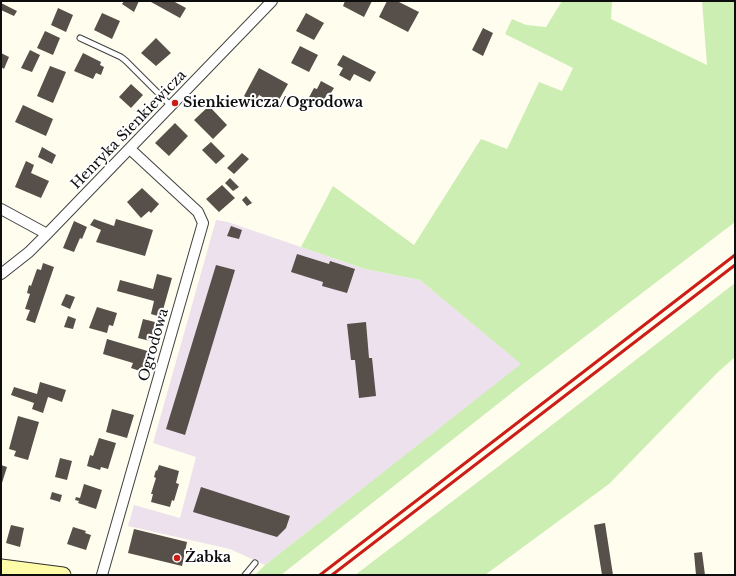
<!DOCTYPE html>
<html>
<head>
<meta charset="utf-8">
<style>
	body { margin:0 }
	#map { position:relative; width:736px; height:576px; overflow:hidden; background:#fffdee; font-family:"Libre Baskerville",serif }
	canvas { display:block }
	.frame { position:absolute; inset:0; border:2px solid #0d0d0d; pointer-events:none }
</style>
</head>
<body>
<div id="map">
<canvas width="736" height="576"></canvas>
<div class="frame"></div>
</div>
<script>
const c = document.querySelector('canvas').getContext('2d');
c.lineJoin = 'round';
function fill(path, color) { c.fillStyle = color; c.fill(path, 'evenodd'); }
function strokePath(path, color, width, dash) { c.strokeStyle = color; c.lineWidth = width; c.lineCap = dash ? 'butt' : 'round'; c.setLineDash(dash || []); c.stroke(path); }
function label(font, color, halo, rows, align = 'center') {
  c.font = font + ' "Libre Baskerville",serif'; c.lineWidth = 4; c.setLineDash([]); c.textBaseline = 'middle'; c.strokeStyle = halo; c.fillStyle = color; for (const [text, x, y, turn = 0] of rows) {
    c.save(); c.translate(x, y); c.rotate((+turn || 0) * Math.PI / 180); c.textAlign = isNaN(turn) ? turn : align; if (halo) c.strokeText(text, 0, 0); c.fillText(text, 0, 0); c.restore();
  }
}
const industrial = new Path2D(`
	M216,220L228,222L365,269L420,280L522,364L265,565L230,549L128,526L134,505L180,518L196,457L153,443Z`);
const green = new Path2D(`
	M562,1H612L611,19L707,65L702,1H735V222L523,384L281,575H255L265,565L521,364L420,280L365,269L301,247L333,186L414,245L481,139L507,149L539,82L562,91L573,68L505,34L512,19L526,25L546,27Z
	M735,283V357L717,373L609,484L485,575H355L499,466Z`);
const building = new Path2D(`
	M124,1L130,2L139,1L134,12L122,4Z
	M152,1H173L186,8L180,18L151,2Z
	M345,1H372L364,17L343,6Z
	M387,1H397L419,12L408,32L379,17Z
	M1,3L17,11L14,16L1,10Z
	M58,8L73,15L66,32L51,25Z
	M102,13L120,21L112,39L94,30Z
	M306,13L324,23L314,40L296,31Z
	M483,28L493,33L483,56L472,50Z
	M45,31L60,38L53,55L37,48Z
	M156,38L171,53L156,66L141,53Z
	M300,46L318,55L309,72L291,63Z
	M30,50L40,55L32,72L21,68Z
	M1,53L9,57L4,69L1,67Z
	M83,53L101,62L100,65L104,67L101,75L96,73L93,79L74,71Z
	M343,55L376,72L370,82L354,74L350,81L339,75L343,68L337,65Z
	M50,66L66,72L53,103L37,96Z
	M259,68L288,84L276,105L259,95L255,103L244,96Z
	M321,81L334,88L329,96L327,94L320,108L307,101L314,88L317,89Z
	M131,84L143,95L131,108L119,97Z
	M23,105L53,119L46,136L15,122Z
	M209,106L227,125L213,139L194,120Z
	M175,123L188,136L169,156L155,143Z
	M211,142L225,156L216,164L202,150Z
	M42,147L56,155L52,164L38,157Z
	M242,153L249,159L234,174L227,168Z
	M26,161L34,165L31,173L49,181L41,198L15,187Z
	M230,178L239,187L233,191L225,183Z
	M222,185L235,198L219,212L206,199Z
	M142,188L159,204L151,213L149,211L141,218L127,202Z
	M246,196L252,203L247,206L242,200Z
	M94,219L114,226L116,219L153,230L145,256L96,242L101,230L90,225Z
	M74,221L87,227L82,239L80,238L74,252L63,248Z
	M231,226L242,230L239,239L227,236Z
	M297,254L329,264L330,261L355,269L347,293L322,286L323,282L291,272Z
	M43,263L54,267L35,323L26,320L30,310L25,309L30,294L27,293L29,285L31,286L37,269L41,270Z
	M216,265L235,270L185,435L166,429Z
	M157,274L172,278L161,317L151,314L154,301L117,291L120,280L153,289Z
	M66,294L75,297L70,309L61,305Z
	M97,307L117,313L113,326L109,325L107,333L89,328Z
	M68,316L76,319L73,329L64,327Z
	M143,319L159,323L154,342L138,338Z
	M366,322L369,358H372L376,396L359,398L355,360H351L347,324Z
	M107,339L151,352L146,373L131,368L133,363L103,354Z
	M40,382L66,390L62,402L48,397L43,413L32,409L34,403L11,395L14,387L37,394Z
	M112,409L134,415L127,438L106,432Z
	M18,416L39,422L28,460L14,456L16,451L9,449Z
	M99,438L116,443L108,469L101,467L100,470L87,466L90,455L93,456Z
	M60,458L72,461L67,480L55,477Z
	M1,465L7,467L1,486Z
	M159,465L179,471L176,483L179,484L174,501L172,500L170,507L151,502L153,494H151L156,478L154,477L156,470L157,471Z
	M84,484L102,490L96,509L78,503L79,501L75,500L76,497L80,498Z
	M201,487L290,516L286,528L277,537L193,512Z
	M52,492L62,495L60,502L50,499Z
	M605,523L613,575H602L594,525Z
	M11,525L24,528L20,547L6,543Z
	M73,527L86,531L85,533L91,535L86,550L67,544Z
	M134,529L187,542L182,566L128,553Z
	M702,552L705,575H696L694,553Z`);
const lane = new Path2D(`
	M80,38L121,57L126,61L171,106
	M245,575L255,563`);
const street = new Path2D(`
	M1,209L47,234
	M1,274L29,252L47,234L272,1
	M102,575L203,223L198,212L130,149`);
const secondary = new Path2D(`
	M1,567L63,575`);
const rail = new Path2D(`
	M320,575L735,255
	M332,575L735,265`);
const markers = [
	[175,103,4,"#cc1d17"],
	[177,558,4,"#cc1d17"]
];
const poiNames = [
	["Sienkiewicza/Ogrodowa",183,103],
	["Żabka",185,558]
];
const streetNames = [
	["Henryka Sienkiewicza",129,130,-46],
	["Ogrodowa",154,345,-74]
];
fill(industrial, '#ede1ed');
fill(green, '#cdeeb3');
fill(building, '#574f49');
strokePath(lane, '#404040', 7);
strokePath(street, '#404040', 12);
strokePath(secondary, '#2f2f2f', 17);
strokePath(lane, '#fff', 5);
strokePath(street, '#fff', 10);
strokePath(secondary, '#fffca9', 15);
strokePath(rail, '#cc1d17', 3);
for (const [x, y, r, color] of markers) { const dot = new Path2D(); dot.arc(x, y, r, 0, 2 * Math.PI); c.fillStyle = color; c.fill(dot); strokePath(dot, '#fff', 1.5); }
label('bold 14px', '#0d0d0d', '#fff', poiNames, 'left');
label('14px', '#0d0d0d', '#fff', streetNames);
</script>
</body>
</html>
